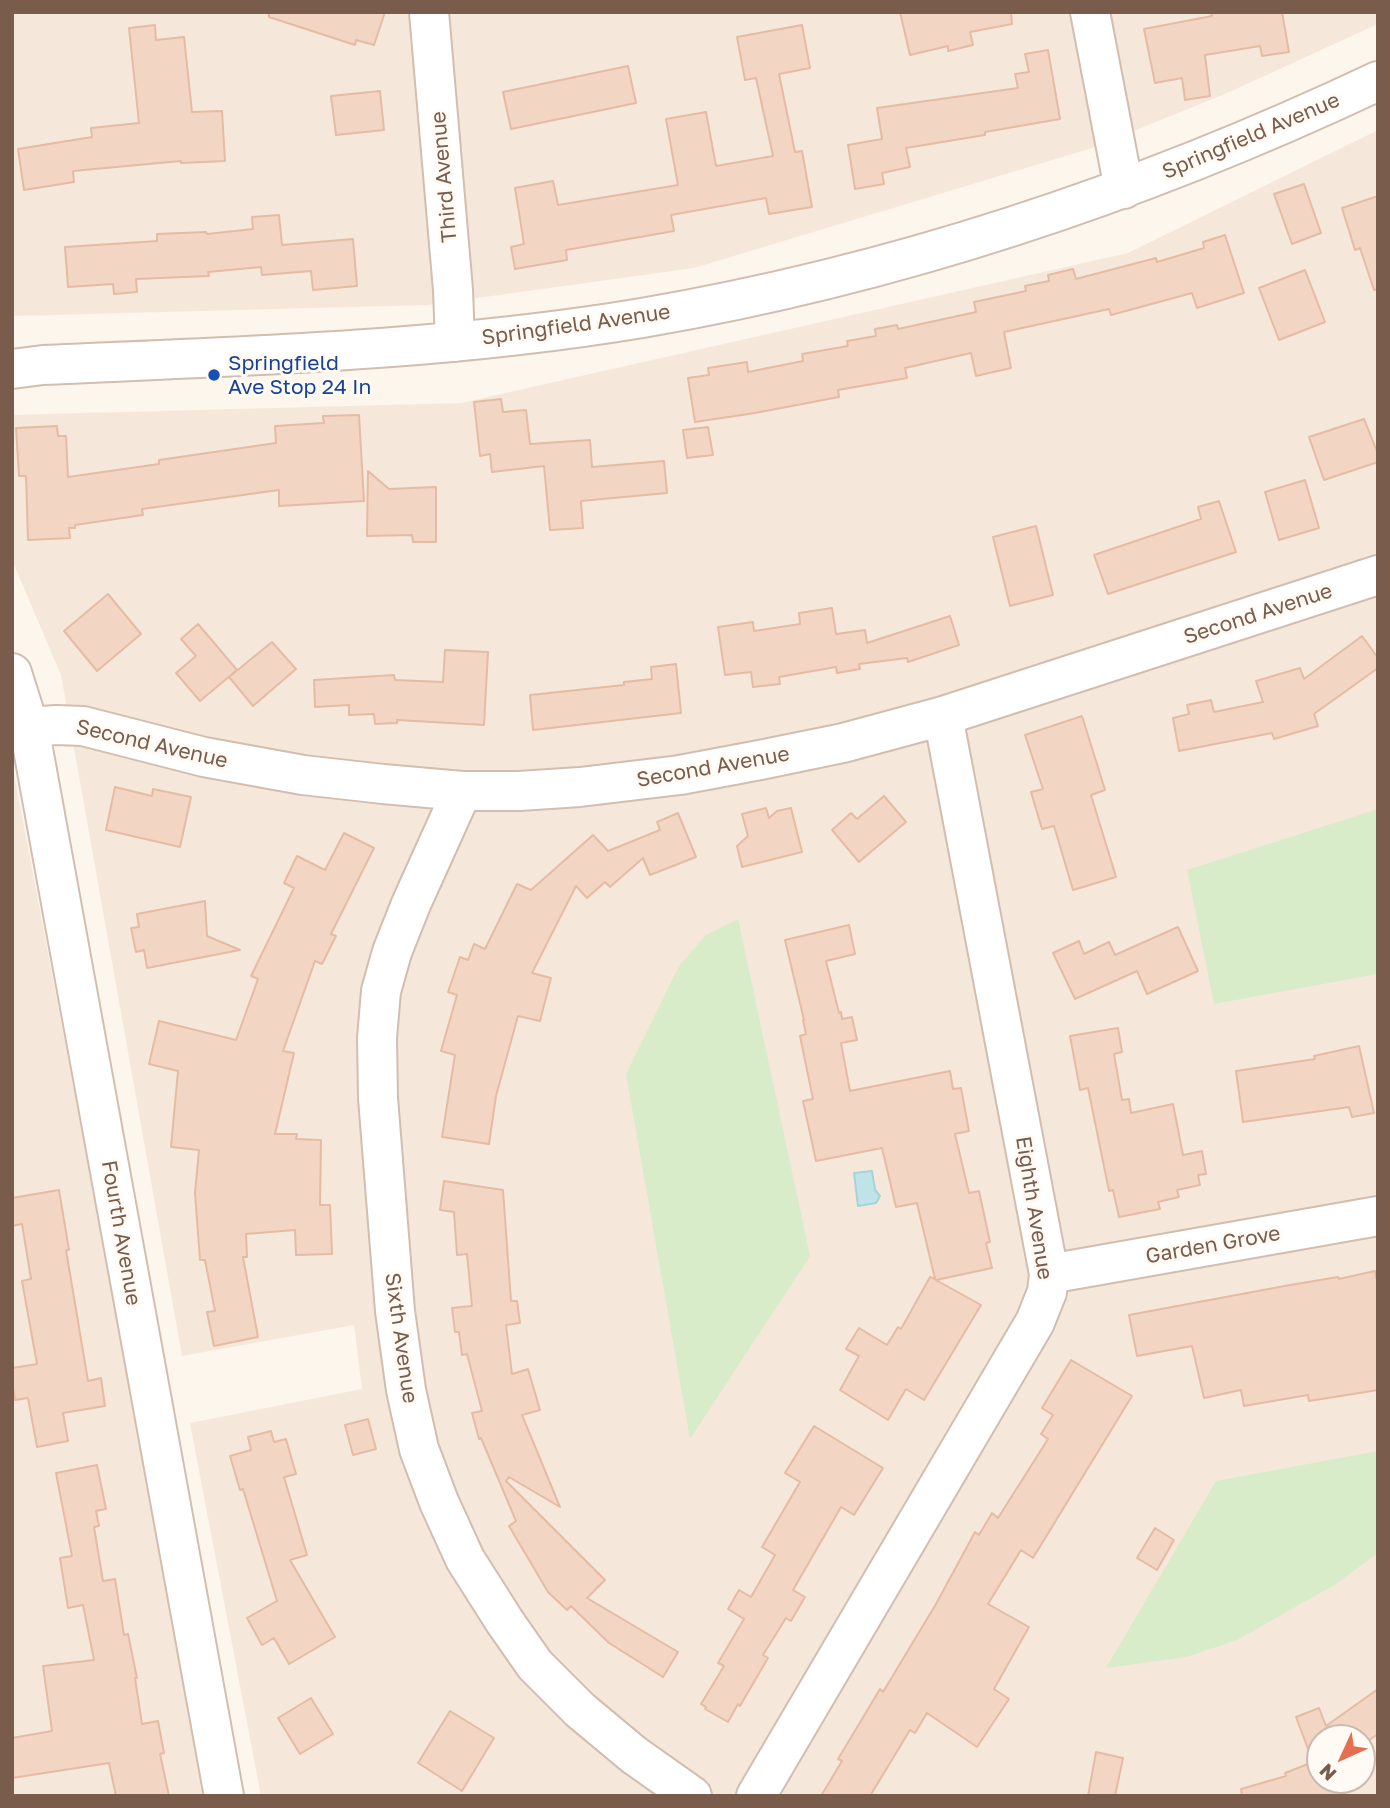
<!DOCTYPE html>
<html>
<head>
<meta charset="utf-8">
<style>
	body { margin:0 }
	#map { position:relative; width:1390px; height:1808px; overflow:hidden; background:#fdf6ec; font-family:"Golos Text",sans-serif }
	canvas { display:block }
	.frame { position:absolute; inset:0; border:14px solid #7a5c4d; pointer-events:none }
	.north { position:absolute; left:1306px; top:1724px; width:70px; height:70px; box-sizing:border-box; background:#fffaf3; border:2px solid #cabbb1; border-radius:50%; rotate:225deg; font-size:19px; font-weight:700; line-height:28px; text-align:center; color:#7a5c4d }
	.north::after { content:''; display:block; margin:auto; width:24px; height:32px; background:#e76f51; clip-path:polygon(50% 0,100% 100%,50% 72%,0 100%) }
</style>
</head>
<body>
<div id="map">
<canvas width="1390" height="1808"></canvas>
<div class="frame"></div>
<div class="north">N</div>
</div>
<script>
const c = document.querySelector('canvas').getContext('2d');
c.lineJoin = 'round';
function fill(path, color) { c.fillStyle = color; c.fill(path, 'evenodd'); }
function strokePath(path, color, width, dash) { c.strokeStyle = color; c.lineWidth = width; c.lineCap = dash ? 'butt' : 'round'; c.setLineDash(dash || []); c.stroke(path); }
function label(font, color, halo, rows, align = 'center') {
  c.font = font + ' "Golos Text",sans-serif'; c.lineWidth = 6; c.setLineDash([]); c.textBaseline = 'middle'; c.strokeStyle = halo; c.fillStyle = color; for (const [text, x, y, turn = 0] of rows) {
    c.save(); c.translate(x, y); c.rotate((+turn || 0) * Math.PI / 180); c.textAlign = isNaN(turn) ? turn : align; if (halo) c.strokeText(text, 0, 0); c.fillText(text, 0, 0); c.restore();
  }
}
const residential = new Path2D(`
	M12,12H1378V24L1225,94L1089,149L694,268L427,305L12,316Z
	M1378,130V1796H261L190,1423L362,1389L354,1325L182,1356L61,675L12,560V415L461,403L1128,253ZM1320,1738H1362V1780H1320Z
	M12,763L208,1796H12Z`);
const green = new Path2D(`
	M1378,809V974L1214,1004L1187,870Z
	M738,919L810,1256L690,1439L626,1074L679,966L706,935Z
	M1378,1451V1553L1336,1584L1237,1640L1186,1657L1106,1668L1216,1481Z`);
const water = new Path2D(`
	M872,1171L875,1190L880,1196L876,1203L858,1206L854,1173Z`);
const building = new Path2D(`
	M269,12H385L374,45L356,40L355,45L269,17Z
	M900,12H1011L1012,24L970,32L973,45L948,51V46L910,55Z
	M1211,12H1282L1289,52L1262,56L1260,46L1205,55L1210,96L1185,100L1182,78L1155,83L1144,29L1212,16Z
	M155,25L156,40L184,37L192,112L222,111L225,161L181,163V161L73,171L74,182L24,190L18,149L92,137L91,128L139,123L129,28Z
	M802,25L810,68L779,74L795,152L802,151L812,207L769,214L766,198L671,215L674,231L566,250L567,260L515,269L511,247L524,244L515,188L553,181L558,205L678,185L666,119L706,112L716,166L773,156L756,78L745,80L737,37Z
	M1048,50L1060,119L985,132V135L906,148L910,167L882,173L884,184L855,189L848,145L882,139L877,108L1018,88L1015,74L1029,72L1025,54Z
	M628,66L636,103L511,129L503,92Z
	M380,91L384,130L336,135L331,96Z
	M1304,184L1321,233L1292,244L1274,194Z
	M1378,196V289L1374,290L1360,248L1355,250L1342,208Z
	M279,215L282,245L353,239L357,286L313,290L311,271L262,275L261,267L208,272L209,276L136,279L137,292L114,294L113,284L68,287L65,247L157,241V234L206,232L207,234L253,229L252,217Z
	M1225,235L1244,293L1197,308L1192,293L1111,315L1109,309L1004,332L1011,368L976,376L971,353L905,368L907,378L838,390L839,397L755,413L695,422L688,378L709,375L708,368L747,362L748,372L803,361L802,354L848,346L847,341L876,336L875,329L897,325L898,329L976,312L974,302L1026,291L1025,286L1049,281L1048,275L1073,269L1076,279L1156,258L1157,262L1204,248L1203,242Z
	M1305,270L1325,322L1279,340L1259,288Z
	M501,399L503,412L526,410L530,444L590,440L592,467L664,461L667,493L581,501L583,528L550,530L544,466L492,472L490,454L480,456L474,402Z
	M359,415L364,501L279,506V490L142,509L143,515L75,525V528H69L70,538L28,540L26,476H19L16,428L57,426L58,436H66L68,477L159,464V460L276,443L275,426L324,423L323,416Z
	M1364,419L1378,454V462L1324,480L1309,437Z
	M708,427L713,455L687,458L683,430Z
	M368,471L389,489L436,487V542H413L412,535L367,536Z
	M1305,480L1319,528L1279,540L1265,492Z
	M1219,501L1236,552L1108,594L1094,555L1201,519L1198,507Z
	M1036,526L1053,595L1010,606L993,537Z
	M108,594L141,634L97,671L64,631Z
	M832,608L836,634L865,630L867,643L950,616L959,645L908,662L907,658L859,664L860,669L837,673L836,667L779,677L780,684L753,687L751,672L725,675L718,627L753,622L754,631L800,624L799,613Z
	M198,624L237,670L200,701L176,673L196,656L181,639Z
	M1362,636L1378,658V668L1314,714L1318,726L1274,739L1272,733L1179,751L1173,718L1189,714L1187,705L1211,700L1214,712L1263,702L1256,681L1300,668L1304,679Z
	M272,642L296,669L253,706L229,677Z
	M445,650L488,652L484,725L397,720V723L375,724L374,714L349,715V705L315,707L314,680L394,675L395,680L443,682Z
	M676,664L681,713L533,730L530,695L624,685V682L652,679L651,667Z
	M1082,716L1105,790L1091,795L1116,877L1073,890L1054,826L1042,829L1031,792L1043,789L1025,735Z
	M115,787L152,796L153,789L191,797L180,847L106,830Z
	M884,796L906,822L859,862L832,830L851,813L857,819Z
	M766,808L769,818L777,811L791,808L802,852L742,867L737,846L748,836L742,814Z
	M678,813L696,857L650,875L643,858L610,887L605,882L587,898L576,886L532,973L551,978L540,1021L518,1016L496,1096L489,1144L442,1137L455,1055L441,1051L457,995L448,992L460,957L468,960L474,944L485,949L517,884L531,890L593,835L608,851L660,830L657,822Z
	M344,833L374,848L331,934L336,936L322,964L315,961L283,1051L294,1053L275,1134H297L296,1139L321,1140L320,1205H330L332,1254L296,1255L295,1230L246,1234L247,1257H243L258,1337L214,1346L207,1312L215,1311L205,1260H200L195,1193L199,1150L171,1147L178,1071L149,1064L159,1021L236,1040L258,979L251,976L294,888L284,883L297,856L325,870Z
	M205,901L207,936L240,950L147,968L144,950L136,952L131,928L139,927L137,914Z
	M849,925L855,954L826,961L839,1013L841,1012L842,1019L852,1017L857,1040L841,1043L850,1091L950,1071L953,1089L961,1088L969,1131L955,1134L969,1193L979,1191L990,1242L986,1243L992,1268L936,1280L981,1305L924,1400L906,1389L888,1420L840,1390L859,1356L846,1349L859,1328L887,1345L898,1327L901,1329L930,1277L935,1279L917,1203L896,1207L882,1148L816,1161L803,1101L813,1099L800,1036L806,1034L803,1020H804L785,940Z
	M1178,927L1198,971L1147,994L1137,971L1075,999L1053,953L1079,941L1084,954L1109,942L1115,955Z
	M1118,1028L1122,1052L1114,1054L1122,1100L1129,1099L1131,1113L1173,1104L1183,1155L1202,1151L1206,1174L1198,1175L1200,1185L1177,1190L1179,1197L1158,1202L1160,1209L1119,1217L1113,1190L1109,1191L1088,1088L1080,1090L1070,1036Z
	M1359,1046L1374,1113L1352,1117L1349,1107L1243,1122L1236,1071L1315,1059L1314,1056Z
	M444,1181L503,1190L511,1301H517L520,1323L506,1325L512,1374L528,1369L540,1410L522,1415L560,1507L509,1477L506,1481L605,1580L587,1598L678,1652L663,1677L609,1643L571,1606L567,1610L548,1592L509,1526L516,1521L481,1438L479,1439L472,1413L482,1411L467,1354L462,1355L459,1332H455L452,1308L472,1306L467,1254L457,1255L454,1212L440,1210Z
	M59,1190L69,1250H66L88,1381L101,1378L105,1406L63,1413L68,1441L37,1447L28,1398L15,1400L12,1382V1368L37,1364L22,1281L31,1279L22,1224L12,1226V1198Z
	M1375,1271L1378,1285V1390L1309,1401L1308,1395L1244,1406L1241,1390L1204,1398L1192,1346L1137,1356L1129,1315L1290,1285L1338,1277L1339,1279Z
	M1071,1360L1132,1396L1033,1558L1021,1550L988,1604L1029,1627L994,1689L1009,1699L977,1747L927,1713L915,1733L910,1730L870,1796H821L842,1761L838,1759L880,1689L883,1692L936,1604L975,1532L979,1535L992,1513L998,1518L1048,1439L1041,1434L1053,1415L1042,1408Z
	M368,1419L376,1449L353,1455L345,1425Z
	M814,1426L883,1468L854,1515L841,1507L793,1590L805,1597L791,1621L786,1618L763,1655L768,1658L740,1706L738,1704L728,1722L705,1709L706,1707L701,1704L724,1666L718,1663L744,1619L728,1609L739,1590L751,1597L775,1555L762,1547L800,1482L785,1473Z
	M271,1431L274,1442L286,1439L296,1474L284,1477L307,1555L290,1560L335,1637L289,1664L274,1638L262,1645L247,1618L277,1601L243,1489L240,1490L230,1456L251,1450L248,1437Z
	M97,1465L106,1509L96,1511L99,1526L94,1527L103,1581L115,1579L124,1635L128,1634L137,1678H135L142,1724L158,1721L164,1753L160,1754L169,1796H116L109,1763L12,1778V1738L52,1731L43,1666L94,1660L83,1605L68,1608L60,1558L72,1556L56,1473Z
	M1155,1528L1174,1540L1157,1570L1137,1558Z
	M1378,1689V1734L1362,1745V1738H1320V1780H1347L1351,1790L1338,1796H1242L1241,1789L1286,1776L1285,1773L1313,1762L1296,1717L1319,1708L1326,1726Z
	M311,1698L333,1734L300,1754L278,1718Z
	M450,1711L494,1738L462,1791L418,1763Z
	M1096,1752L1123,1758L1115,1796H1088Z`);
const minor = new Path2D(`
	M429,12L453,290L455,342
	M1090,12L1124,189
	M12,369L43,365C243,356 444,351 642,318C899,274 1143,192 1378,81
	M12,673L29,727L224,1796
	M29,727L56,725L83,726L204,757L303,775L383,784L462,791H519L580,787L680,775L760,760L843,743L943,716L1378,575
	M462,791L411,904L392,952L381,991L377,1038L378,1098L395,1311L406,1390L419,1449L439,1502L465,1559L505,1622L535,1665L580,1710L634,1755L692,1796
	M1049,1274L1378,1216
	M756,1796L1035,1322L1047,1292L1049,1274L943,716`);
const markers = [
	[214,375,7,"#1a4fb4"]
];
const streetNames = [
	["Springfield Avenue",1251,136,-23],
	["Third Avenue",444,177,-95],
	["Springfield Avenue",576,325,-8],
	["Second Avenue",1258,614,-18],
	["Second Avenue",152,744,13],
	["Second Avenue",713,767,-10],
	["Eighth Avenue",1034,1208,81],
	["Fourth Avenue",121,1233,80],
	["Garden Grove",1213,1245,-10],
	["Sixth Avenue",401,1338,82]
];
const transitNames = [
	["Springfield",228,363],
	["Ave Stop 24 In",228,387]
];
fill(residential, '#f5e8da');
fill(green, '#d8ecc9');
fill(water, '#bfe3e8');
strokePath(water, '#a5d3da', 2);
fill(building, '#f3d5c3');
strokePath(building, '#e6bba3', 2);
strokePath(minor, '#d1beb0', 42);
strokePath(minor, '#fff', 38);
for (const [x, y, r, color] of markers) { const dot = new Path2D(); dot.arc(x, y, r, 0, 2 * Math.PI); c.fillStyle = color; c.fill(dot); strokePath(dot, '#fffaf3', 2.5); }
label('21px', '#7a5c4d', '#fffaf3', streetNames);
label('21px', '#164399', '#fffaf3', transitNames, 'left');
</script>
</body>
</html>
